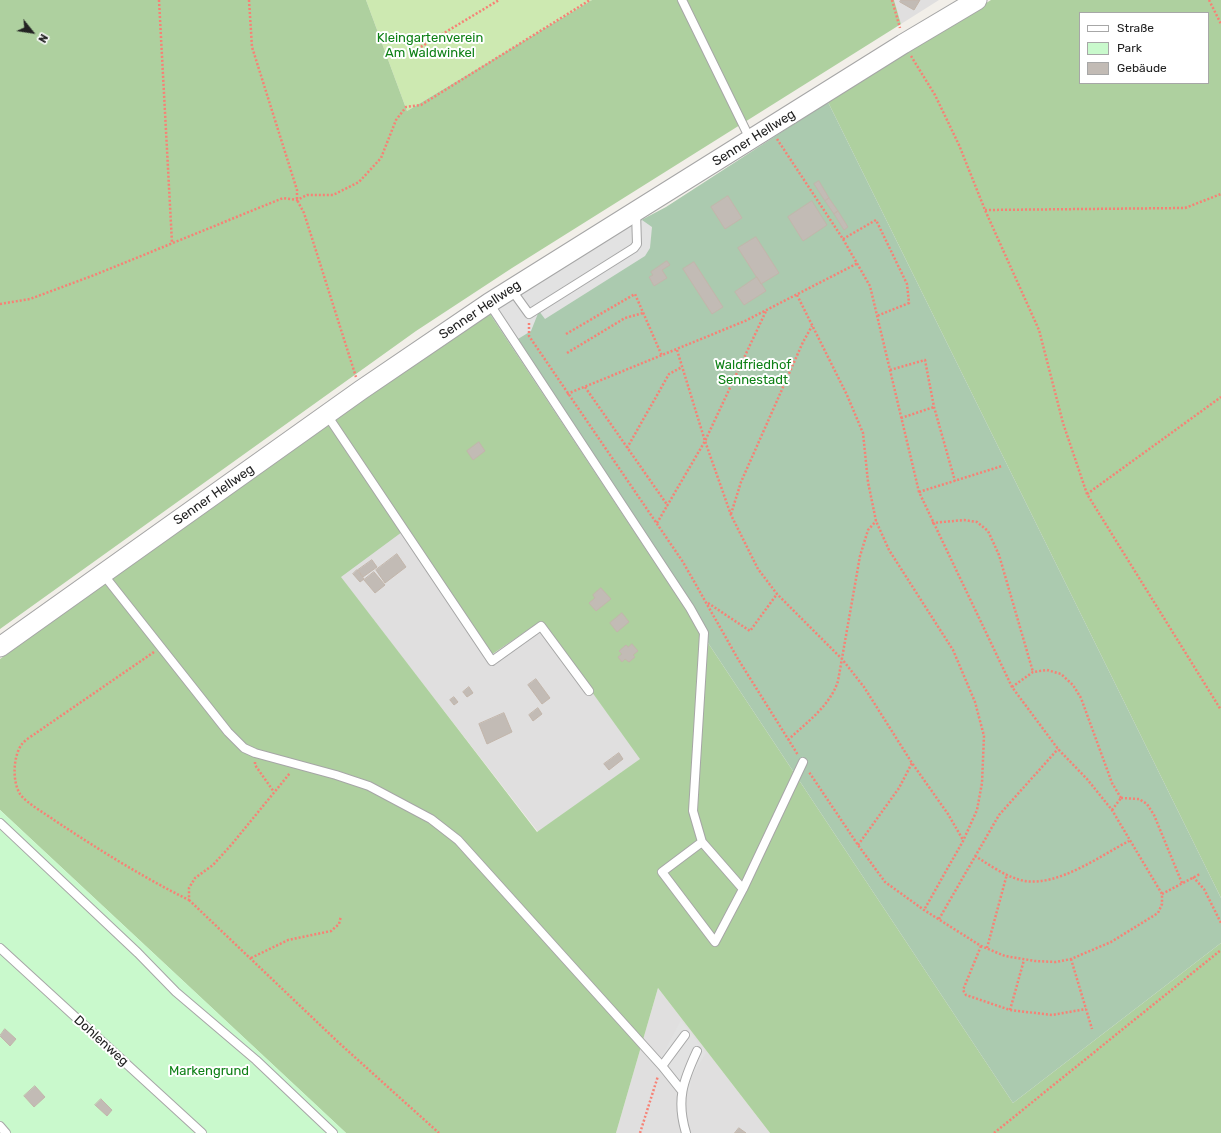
<!DOCTYPE html>
<html>
<head>
<meta charset="utf-8">
<style>
	body { margin:0 }
	#map { position:relative; width:1221px; height:1133px; overflow:hidden; background:#f2efe9; font-family:Rubik,sans-serif }
	canvas { display:block }
	.legend { position:absolute; left:1079px; top:12px; width:130px; height:72px; box-sizing:border-box; background:#fff; border:1px solid #a7a7a7; margin:0; padding:5px 7px; list-style:none; font-size:12px; color:#222 }
	.legend li { display:flex; align-items:center; gap:8px; height:20px }
	.legend b { width:20px; border:1px solid #a7a7a7 }
	.north { position:absolute; left:12px; top:12px; width:40px; height:40px; -webkit-text-stroke:3px #fff; paint-order:stroke; rotate:120deg; font-size:11px; font-weight:700; line-height:16px; text-align:center; color:#222 }
	.north::after { content:''; display:block; margin:auto; width:14px; height:18px; background:#222; clip-path:polygon(50% 0,100% 100%,50% 72%,0 100%) }
</style>
</head>
<body>
<div id="map">
<canvas width="1221" height="1133"></canvas>
<ul class="legend">
<li><b style="height:5px;background:#fff"></b>Straße</li>
<li><b style="height:11px;background:#c9f9cc"></b>Park</li>
<li><b style="height:11px;background:#c2bbb5"></b>Gebäude</li>
</ul>
<div class="north">N</div>
</div>
<script>
const c = document.querySelector('canvas').getContext('2d');
c.lineJoin = 'round';
function fill(path, color) { c.fillStyle = color; c.fill(path, 'evenodd'); }
function strokePath(path, color, width, dash) { c.strokeStyle = color; c.lineWidth = width; c.lineCap = dash ? 'butt' : 'round'; c.setLineDash(dash || []); c.stroke(path); }
function label(font, color, halo, rows, align = 'center') {
  c.font = font + ' Rubik,sans-serif'; c.lineWidth = 4; c.setLineDash([]); c.textBaseline = 'middle'; c.strokeStyle = halo; c.fillStyle = color; for (const [text, x, y, turn = 0] of rows) {
    c.save(); c.translate(x, y); c.rotate((+turn || 0) * Math.PI / 180); c.textAlign = isNaN(turn) ? turn : align; if (halo) c.strokeText(text, 0, 0); c.fillText(text, 0, 0); c.restore();
  }
}
const residential = new Path2D(`
	M894,0H939L901,24Z
	M334,420L541,621L641,759L538,832L340,577Z
	M658,988L770,1133H616Z`);
const grass = new Path2D(`
	M366,0H592L407,111Z`);
const forest = new Path2D(`
	M0,0H366L407,111L592,0H894L901,24L512,268L416,331L0,629Z
	M991,0H1221V898L828,102ZM1080,13H1208V83H1080Z
	M490,314L1013,1103L1221,943V1133H770L658,988L616,1133H346L0,810V659L329,423L402,532L341,577L537,832L640,759L541,621L491,655L334,420Z`);
const cemetery = new Path2D(`
	M828,102L1221,898V943L1013,1103L490,314L628,227L666,207Z`);
const park = new Path2D(`
	M0,810L313,1102L346,1133H0Z`);
const parking = new Path2D(`
	M642,220L652,227L650,248L645,256L545,319L539,311L531,331L518,339L497,309L628,227Z
	M681,1020L706,1053L691,1078L690,1093L660,1060Z`);
const building = new Path2D(`
	M901,0H920L914,10L900,2Z
	M819,181L829,198L825,201L814,184Z
	M728,196L742,218L725,229L711,207Z
	M829,198L838,211L834,214L825,201Z
	M812,201L827,225L803,241L788,217Z
	M838,211L848,227L844,230L834,214Z
	M756,237L779,273L761,284L738,248Z
	M667,261L670,265L662,270L667,278L654,286L649,277L653,275L651,272Z
	M694,262L723,307L712,314L683,269Z
	M757,277L766,291L744,305L735,292Z
	M479,442L485,451L473,460L467,451Z
	M397,554L406,567L385,583L376,570Z
	M372,560L377,567L363,577L358,570Z
	M357,570L364,579L360,582L353,574Z
	M374,572L385,585L375,593L364,580Z
	M601,588L611,599L596,611L589,603L595,598L593,595Z
	M622,613L629,622L617,632L610,623Z
	M632,644L638,651L633,655L635,657L629,662L625,659L622,662L618,657L622,654L619,651L626,645L628,647Z
	M536,679L550,698L542,704L528,685Z
	M469,687L473,693L467,697L463,692Z
	M454,697L458,702L454,705L450,700Z
	M538,708L542,714L533,721L529,715Z
	M504,713L512,732L487,744L479,724Z
	M619,753L623,759L609,770L604,764Z
	M5,1029L16,1039L10,1046L0,1036Z
	M35,1086L45,1097L34,1107L24,1096Z
	M101,1099L112,1110L107,1116L95,1105Z
	M739,1128L746,1133H735Z`);
const path = new Path2D(`
	M159,0L172,243
	M249,0L252,47L297,190V200L304,213L356,377
	M892,0L900,28
	M1209,0L1221,24
	M414,51L499,0
	M911,56L935,95L959,145L985,210L1039,330L1063,423L1087,494L1221,710
	M777,139L843,239L870,286L919,492L1012,687L1058,749L1087,779L1112,810L1162,894V904L1158,913L1111,942L1071,959L1056,962L1035,961L1005,956L981,946L924,910L885,882L858,845L809,772
	M985,210L1185,208L1221,194
	M843,239L876,220L907,284L909,303L877,316
	M797,295L847,395L863,433L868,482L876,521L889,550L953,650L975,702L984,736L982,783L977,810L963,841L924,910
	M0,304L30,299L97,274L283,198L297,200L307,195H333L359,182L381,158L396,120L406,107L421,105L590,0
	M529,323V336L683,562L738,659L798,755
	M566,334L635,294L662,356
	M677,350L705,441L731,515L758,569L777,594L842,659L864,687L912,763L948,814L963,840
	M567,353L625,318L643,313
	M890,370L925,360L934,407L955,481
	M585,387L668,506
	M567,394L745,321L858,263
	M901,418L934,407
	M627,448L669,374L682,367
	M919,492L1002,466
	M1087,494L1221,397
	M731,514L741,482L803,342L812,326
	M657,523L705,441L766,311
	M932,523L964,520L977,522L988,531L999,555L1033,672
	M708,603L750,631L777,594
	M154,652L36,733C32,736 25,740 22,744C13,756 12,781 20,794C26,803 46,814 54,820C98,849 142,877 189,900V888L195,878L213,865L232,844L290,773
	M1012,687L1033,672L1047,670L1061,674L1073,685L1081,698L1112,783L1121,798
	M788,740C807,722 830,706 838,681L860,556L868,530L876,521
	M255,762V765L274,792
	M1121,798L1139,799L1147,804L1154,815L1182,883
	M1112,810L1121,798
	M858,845L899,788L912,763
	M975,856C990,865 1007,878 1025,881C1059,886 1100,856 1129,841
	M1193,877L1204,889L1221,923
	M1162,894L1200,874
	M189,900L338,1042L439,1133
	M939,919L999,815L1058,749
	M981,946L963,990L966,995L1010,1010L1052,1015L1086,1009
	M987,948L1007,874
	M251,958L288,940L331,931L339,924L341,916
	M1071,959L1092,1029
	M1010,1010L1024,960
	M640,1133L658,1076
	M994,1133L1221,950`);
const service = new Path2D(`
	M682,0L750,139
	M511,289L529,314L634,248L637,244L636,212
	M489,303L690,608L704,633L693,811L702,842
	M327,415L492,661L541,626L589,691
	M103,574L228,732L244,748L255,753L336,775L369,786L431,819L458,840L662,1066L682,1091
	M0,823L138,953L176,992L256,1060L333,1133
	M743,889L702,842L662,872L715,942L743,889L803,762
	M0,948L202,1133
	M662,1066L685,1035
	M0,1126L6,1133
	M686,1133C676,1100 683,1081 697,1051`);
const tertiary = new Path2D(`
	M0,647L361,390L489,303L903,44L977,0`);
const parkNames = [
	["Kleingartenverein",430,38],
	["Am Waldwinkel",430,53],
	["Waldfriedhof",753,365],
	["Sennestadt",753,380],
	["Markengrund",209,1071]
];
const streetNames = [
	["Senner Hellweg",754,138,-32],
	["Senner Hellweg",480,310,-34],
	["Senner Hellweg",214,495,-35],
	["Dohlenweg",101,1041,42]
];
fill(residential, '#e0dfdf');
fill(grass, '#cde9b1');
fill(forest, '#aed09f');
fill(cemetery, '#abcaaf');
fill(park, '#c9f9cc');
fill(parking, '#e2e2e2');
fill(building, '#c2bbb5');
strokePath(building, '#c3b6ab', 1);
strokePath(service, '#a6a6a6', 10);
strokePath(tertiary, '#a6a6a6', 21);
strokePath(path, '#f78175', 2.5, [2, 2]);
strokePath(service, '#fff', 8);
strokePath(tertiary, '#fff', 19);
label('13px', '#0f8117', '#fff', parkNames);
label('13px', '#222', '#fff', streetNames);
</script>
</body>
</html>
